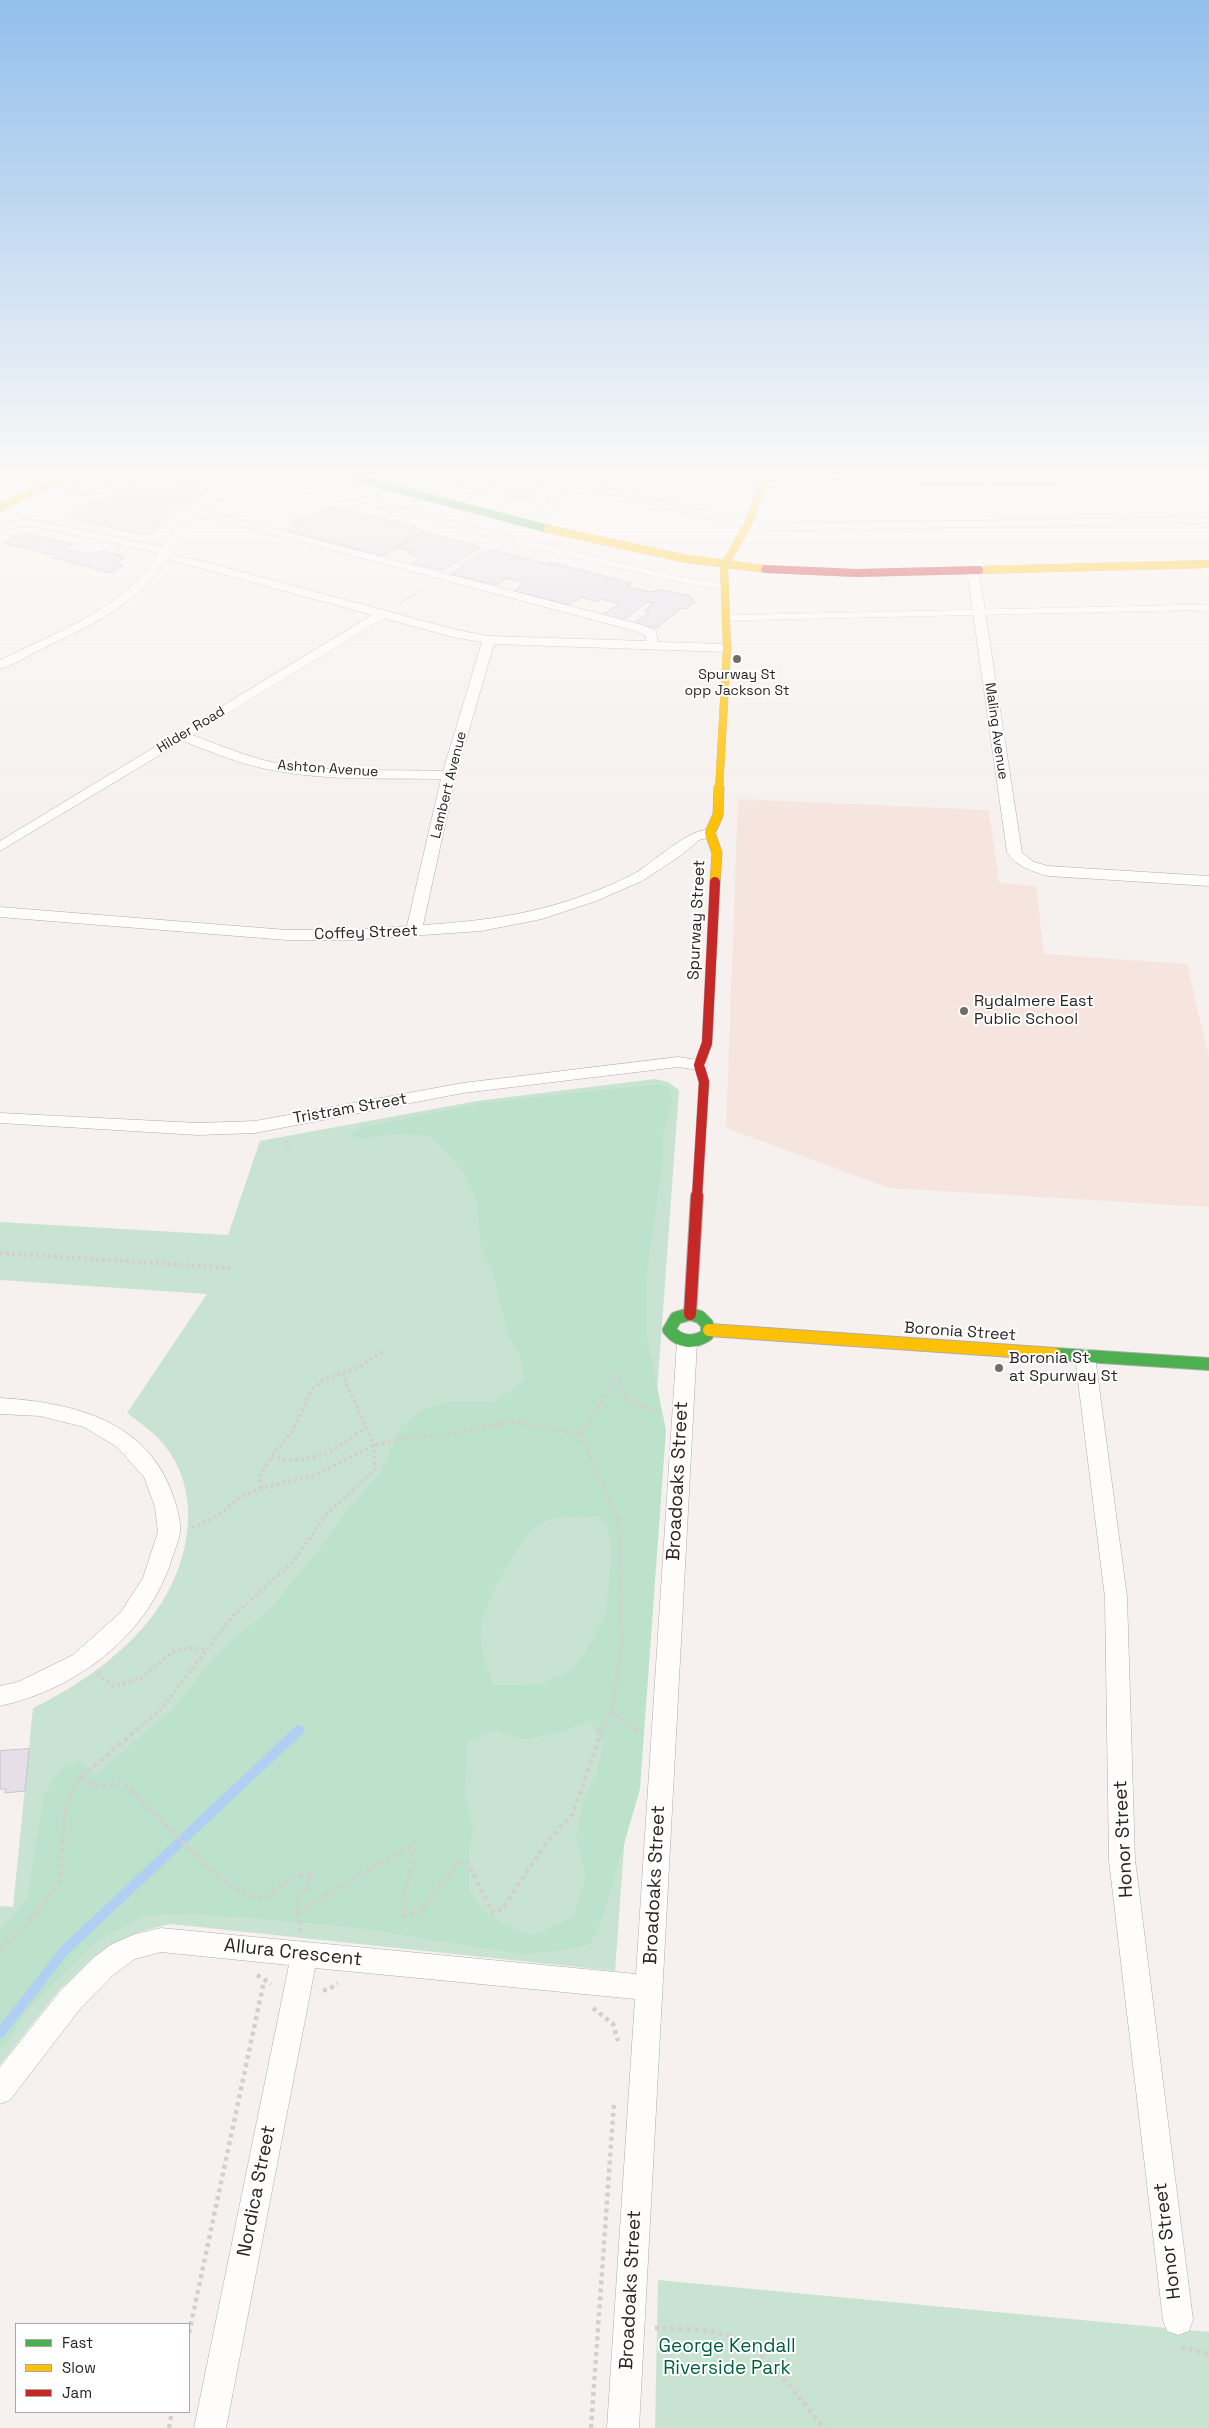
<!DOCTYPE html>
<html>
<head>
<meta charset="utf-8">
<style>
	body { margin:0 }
	#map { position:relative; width:1209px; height:2428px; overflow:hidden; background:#f6f1ee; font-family:"Space Grotesk",sans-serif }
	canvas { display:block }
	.legend { position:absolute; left:15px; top:2323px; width:175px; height:90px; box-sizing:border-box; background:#fff; border:1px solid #a9a8a7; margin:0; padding:6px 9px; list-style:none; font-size:15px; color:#292523 }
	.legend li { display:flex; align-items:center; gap:10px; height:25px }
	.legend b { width:25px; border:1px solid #a9a8a7 }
</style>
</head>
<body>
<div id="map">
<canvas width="1209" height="2428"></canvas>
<ul class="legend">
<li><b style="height:6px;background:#4caf50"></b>Fast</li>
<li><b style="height:6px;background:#ffc107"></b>Slow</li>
<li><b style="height:6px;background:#c62828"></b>Jam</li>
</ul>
</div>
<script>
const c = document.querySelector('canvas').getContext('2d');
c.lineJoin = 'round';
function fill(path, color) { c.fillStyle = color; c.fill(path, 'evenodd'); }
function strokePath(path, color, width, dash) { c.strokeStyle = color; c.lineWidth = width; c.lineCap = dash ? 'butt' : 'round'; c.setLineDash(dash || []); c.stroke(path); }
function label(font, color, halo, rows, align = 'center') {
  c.font = font + ' "Space Grotesk",sans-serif'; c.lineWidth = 4; c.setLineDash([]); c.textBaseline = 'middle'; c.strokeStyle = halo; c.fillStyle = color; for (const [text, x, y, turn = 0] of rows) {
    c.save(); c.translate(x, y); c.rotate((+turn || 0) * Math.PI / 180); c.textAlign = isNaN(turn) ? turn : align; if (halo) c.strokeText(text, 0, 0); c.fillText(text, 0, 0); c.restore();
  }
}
const education = new Path2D(`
	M738,799L989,810L999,883L1036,886L1044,954L1187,964L1209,1058V1207L889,1188L726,1128Z`);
const green = new Path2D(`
	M655,1079L668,1082L679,1090L615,1971L170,1924L139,1932L112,1947L60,1989L0,2065V1906L13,1907L33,1708C73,1688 107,1666 138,1633C187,1583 212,1493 157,1437C148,1428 137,1421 127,1413L207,1294L0,1280V1222L228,1235L260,1141L477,1101Z
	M658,2280L1209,2332V2428H655Z`);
const forest = new Path2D(`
	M659,1084L670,1088L673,1102L663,1133V1160L646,1279V1333L666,1430L640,1789L604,1913L591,1944L559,1951L522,1954L351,1927L200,1914L145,1915L94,1943L31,2006L0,2051V1930L27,1899L44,1794L62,1768L79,1761L96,1774L174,1708L207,1666L229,1643L271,1608L326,1541L343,1515L381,1472L401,1426L422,1410L448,1402H493L525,1380L519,1353L508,1336L494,1276L481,1249L476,1200L465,1174L431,1136L394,1134L361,1139L349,1135L363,1127L484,1103ZM577,1516L600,1517L606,1524L612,1549L606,1612L591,1643L571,1671L540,1684L493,1685C486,1668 481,1647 481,1629C481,1609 519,1541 534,1528C547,1518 561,1517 577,1516ZM590,1720L603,1744L596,1774L584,1799L576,1835L586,1876L573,1917L534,1935L504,1925L480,1907L469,1889V1850L473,1829L465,1796L468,1741L495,1730L524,1740L566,1731Z`);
const stream = new Path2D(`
	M0,2033L64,1951L299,1730`);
const building = new Path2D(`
	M91,478H116L83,496L66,492Z
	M141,478L210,489L162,519L154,532L150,534H139L69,518L91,502L101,504Z
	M462,478H497L484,492L457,485Z
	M519,478L542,479L529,499L507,497Z
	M331,506L416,527L413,528L425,532L383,556L288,531L291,529L289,528L298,524L290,522L298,517L307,519Z
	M425,532L480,547L442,570L412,563L420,558L408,554L412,551L398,548Z
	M23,533L72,544L53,555L3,543Z
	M69,550L85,554L105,551L125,557L115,563L123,565L111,573L54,558Z
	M493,550L547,564L550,562L631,583L627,586L650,592L661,590L690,596L695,602L685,609L681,608L657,628L634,623L650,612L644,611L654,603L647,602L623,620L602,615L619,604L601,599L598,602L581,597L569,605L514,591L524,583L506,578L496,585L451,574L488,551Z
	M29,1749L25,1791L5,1793L6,1789H0V1751Z`);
const pathFar3 = new Path2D(`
	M460,565L487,549
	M400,603L425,588`);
const pathFar2 = new Path2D(`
	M286,1140L290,1153`);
const pathFar1 = new Path2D(`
	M0,1253L231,1268
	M580,1435L618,1519L622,1643L612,1711L601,1730
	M271,1457C293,1462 317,1460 336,1448C347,1442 355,1433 366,1428
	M262,1488L259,1478L271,1457L293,1430L312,1389L323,1380L361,1366L385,1350
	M192,1528L212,1519L241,1497L262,1488L316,1475L374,1445L406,1438L458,1433L513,1421L580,1435L617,1376L627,1401L662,1413
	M97,1674L113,1686L140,1679L175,1650L192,1648L204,1650
	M612,1711L635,1730
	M136,1730L161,1709L232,1617L293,1562L325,1516L375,1469L374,1445L342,1374`);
const path = new Path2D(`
	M634,1729L640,1734
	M80,1778L97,1787L121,1783L131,1790L214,1874L249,1896L264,1898L294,1877L313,1873L297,1903L298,1912L409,1847L414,1859L403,1901L404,1916L420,1912L458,1862L468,1863L493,1913L502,1909L549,1839L573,1814L602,1729
	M298,1912L301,1931
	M0,1949L33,1917L60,1881L65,1806L80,1778L138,1729
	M257,1975L271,1984
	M323,1990H328L338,1983
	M593,2008L613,2024L618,2041
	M655,2328C680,2329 708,2328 731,2337C766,2350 800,2400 824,2428
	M189,2333L264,1981
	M1181,2347L1209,2354
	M169,2428L172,2412
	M591,2428L614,2102`);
const lane = new Path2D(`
	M264,478L320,488L512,540L691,582L723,586
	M725,618L1209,607`);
const street = new Path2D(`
	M241,478H255L202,510L643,625L656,631L658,642L727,644L733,648L727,652L494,644L456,775L423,925C501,920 559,910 630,876C653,864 691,824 715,830L717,833L715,836L699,840L680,856L642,881L596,901L542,919L481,931L350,940H287L0,917V907L287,930H350L407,926L441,779C386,778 331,781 277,771C245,766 214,753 183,741L0,851V841L372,615L167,559C139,604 87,627 42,649C29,655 14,665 0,669V660C54,633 125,609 158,554L152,551L32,526H20L0,532V525L19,520H32L162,547C183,511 205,496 241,478ZM195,516L212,518L635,631L646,636V641L489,636L457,630L202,561L179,557L171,552ZM384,618L452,637L482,642L443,771C388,769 331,773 276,763C247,757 220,745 192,735Z
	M548,478H569L752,522L753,524L1209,517V523L746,531L742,530V526L566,484C560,497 551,523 533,519L531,517L544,506L557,482Z
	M922,478H1162L1157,481L763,487L758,484L763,481Z
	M1202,561L1209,566V577L1205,576L1196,565Z
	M969,566L973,567L980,578L1022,853L1034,862L1048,866L1209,876V886L1048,876C1031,871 1017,867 1007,852L968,578L963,570Z
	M678,1057L705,1061L708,1065L705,1069L699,1070L678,1067L463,1093L255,1133L198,1135L0,1123V1113L198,1123L255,1121L463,1083Z
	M687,1335L694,1337L697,1342L639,2428H607L635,1999L315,1968L226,2428H194L289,1965L161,1952L135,1959L112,1976L80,2009L10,2100L0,2104V2067L61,1990L93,1958L112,1944L135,1934L161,1928L636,1974L677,1342L680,1337Z
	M1085,1349L1092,1351L1095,1356L1127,1597L1135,1860L1193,2320L1189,2331L1178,2335L1167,2331L1163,2320L1109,1860L1105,1597L1075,1356L1078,1351Z
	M0,1398C68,1402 142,1418 170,1488C175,1501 181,1517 180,1532C179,1540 175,1550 172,1558C149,1635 77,1689 0,1706V1686L18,1682L73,1655L121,1612L143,1578L158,1532L155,1507L144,1477L117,1447L84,1427L40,1416L0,1414Z`);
const fastFar1 = new Path2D(`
	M356,478L548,529`);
const fast = new Path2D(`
	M690,1314L700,1317L707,1324V1335C693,1344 680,1343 669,1330L676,1318Z
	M1055,1354L1209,1364`);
const slowFar2 = new Path2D(`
	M0,508L60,478
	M548,529L687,559L765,569
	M979,570L1209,564
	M719,790L727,648L724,566L748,524L765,478`);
const slowFar1 = new Path2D(`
	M715,882L717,853L710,833L718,815L719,788`);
const slow = new Path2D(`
	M709,1330L1055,1354`);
const jamFar2 = new Path2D(`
	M765,569L857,573L979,570`);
const jamFar1 = new Path2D(`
	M697,1197L704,1082L699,1065L707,1043L715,882`);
const jam = new Path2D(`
	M690,1314L697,1196`);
const markers = [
	[737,659,5,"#716c6a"],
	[964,1011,5,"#716c6a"],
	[999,1368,5,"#716c6a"]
];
const farPoinames = [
	["Spurway St",737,675],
	["opp Jackson St",737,691]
];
const farStreetnames = [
	["Hilder Road",191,730,-31],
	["Maling Avenue",996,731,82],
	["Ashton Avenue",328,769,4],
	["Lambert Avenue",449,785,-76]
];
const streetNames = [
	["Spurway Street",697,920,-87],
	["Coffey Street",366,933,-2],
	["Tristram Street",350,1109,-10],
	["Boronia Street",960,1332,4]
];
const poiNames = [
	["Rydalmere East",974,1002],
	["Public School",974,1020],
	["Boronia St",1009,1359],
	["at Spurway St",1009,1377]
];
const nearStreetnames = [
	["Broadoaks Street",678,1481,-87],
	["Honor Street",1124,1839,-93],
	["Broadoaks Street",655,1885,-87],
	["Allura Crescent",293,1953,6],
	["Nordica Street",257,2191,-79],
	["Honor Street",1168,2241,-97],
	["Broadoaks Street",631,2290,-87]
];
const nearParknames = [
	["George Kendall",727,2347],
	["Riverside Park",727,2369]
];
fill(education, '#f5e5de');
fill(green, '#c9e3d2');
fill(forest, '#bde2cc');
strokePath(stream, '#b1cff3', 10);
fill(building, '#e6dee9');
strokePath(building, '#c6c3c4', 1);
strokePath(lane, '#b0aca9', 6);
strokePath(street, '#b0aca9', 1);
strokePath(fastFar1, '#b0aca9', 8);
strokePath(fast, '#b0aca9', 14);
strokePath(slowFar2, '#b0aca9', 8);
strokePath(slowFar1, '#b0aca9', 11);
strokePath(slow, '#b0aca9', 14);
strokePath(jamFar2, '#b0aca9', 8);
strokePath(jamFar1, '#b0aca9', 11);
strokePath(jam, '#b0aca9', 14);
strokePath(pathFar3, '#d2d0cf', 2, [2, 2]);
strokePath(pathFar2, '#d2d0cf', 2.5, [2, 2]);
strokePath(pathFar1, '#d2d0cf', 4, [3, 3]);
strokePath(path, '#d2d0cf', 4.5, [4, 4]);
strokePath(lane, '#fefdfc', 5.5);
fill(street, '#fefdfc');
strokePath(fastFar1, '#4caf50', 8);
strokePath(fast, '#4caf50', 12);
strokePath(slowFar2, '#ffc107', 8);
strokePath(slowFar1, '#ffc107', 10);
strokePath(slow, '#ffc107', 12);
strokePath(jamFar2, '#c62828', 8);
strokePath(jamFar1, '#c62828', 10);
strokePath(jam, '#c62828', 12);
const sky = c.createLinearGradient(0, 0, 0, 818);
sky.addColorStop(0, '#92bfec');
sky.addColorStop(0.58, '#fbf9f7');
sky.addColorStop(1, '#fbf9f700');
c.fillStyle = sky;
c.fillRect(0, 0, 1209, 818);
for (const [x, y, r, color] of markers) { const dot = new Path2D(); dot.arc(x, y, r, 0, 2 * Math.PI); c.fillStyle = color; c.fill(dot); strokePath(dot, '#fff', 2); }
label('14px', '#292523', '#fff', farPoinames);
label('14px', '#292523', '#fff', farStreetnames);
label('16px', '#292523', '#fff', streetNames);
label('16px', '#292523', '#fff', poiNames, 'left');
label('19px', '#292523', '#fff', nearStreetnames);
label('19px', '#005f3e', '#fff', nearParknames);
</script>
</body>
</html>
